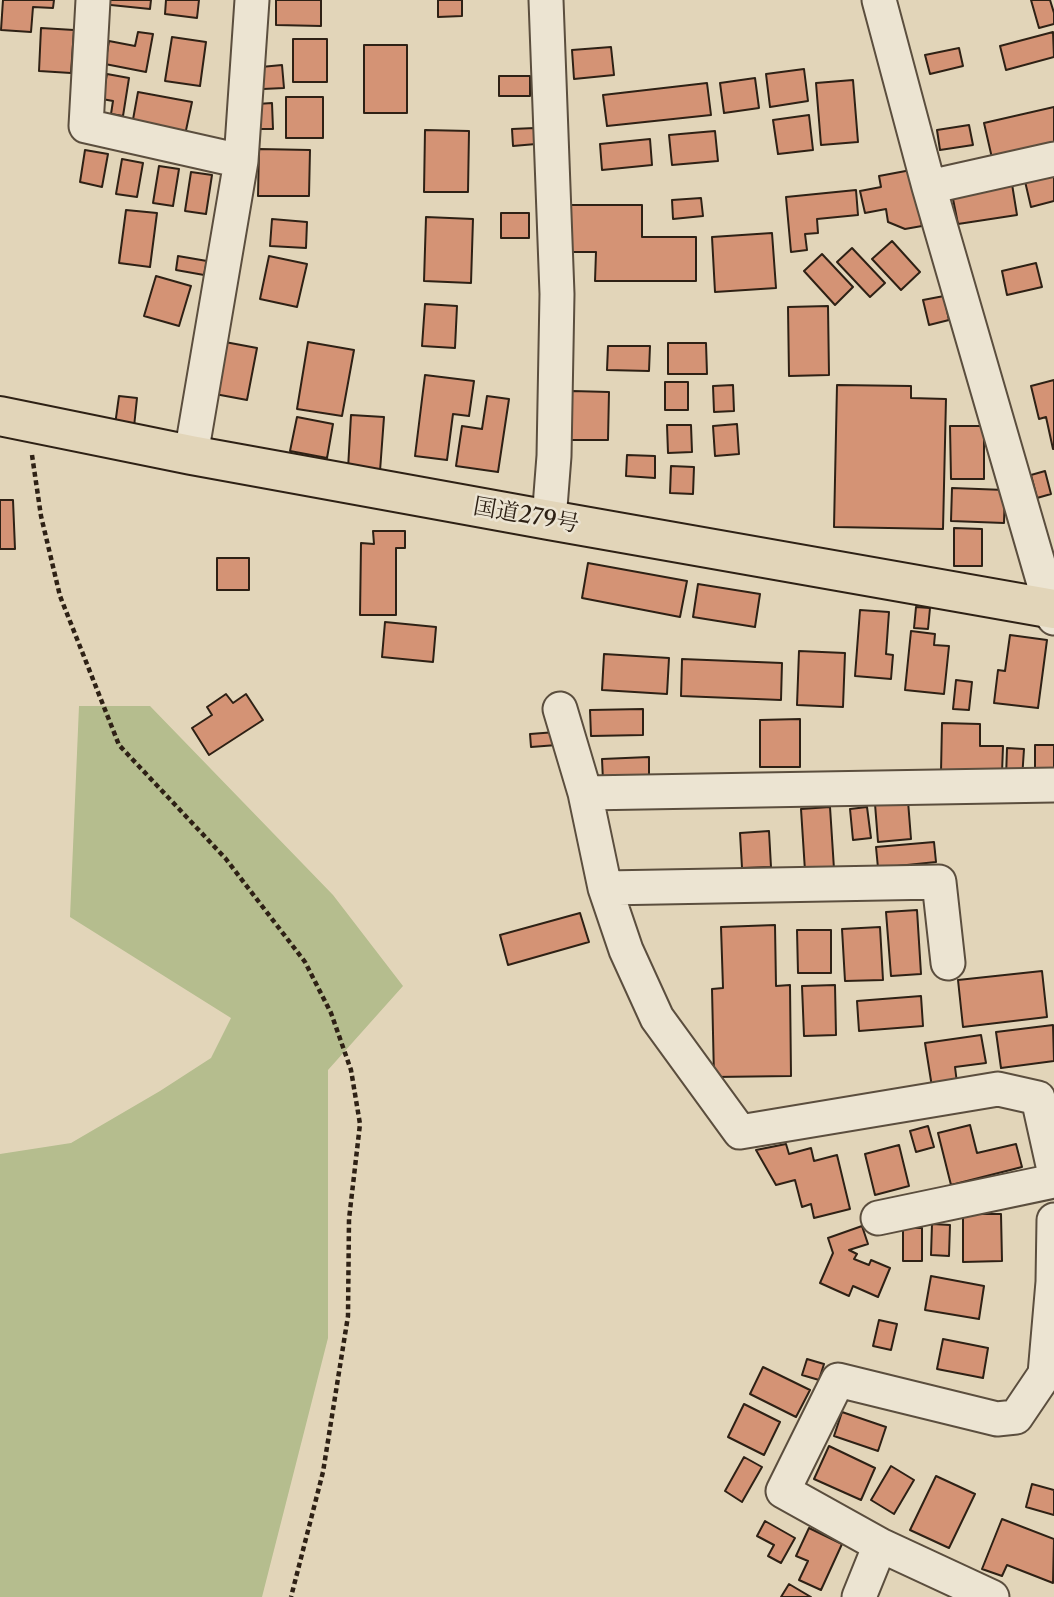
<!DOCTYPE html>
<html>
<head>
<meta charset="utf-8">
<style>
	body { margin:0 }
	canvas { display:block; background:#e2d5b9 }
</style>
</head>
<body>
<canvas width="1054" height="1597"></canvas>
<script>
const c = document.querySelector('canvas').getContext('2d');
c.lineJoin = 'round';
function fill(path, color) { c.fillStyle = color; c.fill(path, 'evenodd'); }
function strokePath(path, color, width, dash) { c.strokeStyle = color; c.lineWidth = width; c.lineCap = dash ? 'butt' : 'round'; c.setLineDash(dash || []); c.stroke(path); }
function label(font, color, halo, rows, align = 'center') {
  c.font = font + ' "Libre Caslon Text","Noto Serif JP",serif'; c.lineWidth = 5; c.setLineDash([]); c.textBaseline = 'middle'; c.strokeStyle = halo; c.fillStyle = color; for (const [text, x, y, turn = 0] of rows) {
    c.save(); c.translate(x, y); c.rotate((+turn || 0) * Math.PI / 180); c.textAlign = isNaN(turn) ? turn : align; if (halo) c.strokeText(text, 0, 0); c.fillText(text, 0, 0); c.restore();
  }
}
const green = new Path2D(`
	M79,706H150L333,895L403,986L328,1070V1338L262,1597H0V1154L71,1143L160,1091L211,1058L231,1018L70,917Z`);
const building = new Path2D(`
	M3,0H54L53,8L33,7L31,32L1,30Z
	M102,0H151L150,9L101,4Z
	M166,0H199L197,18L165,14Z
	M276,0H321V26L276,25Z
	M438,0H462V16L438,17Z
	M1031,0H1050L1054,13V24L1039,28Z
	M41,28L74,30L71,73L39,71Z
	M138,32L153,34L146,72L105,64L109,41L135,46Z
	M1053,32L1054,57L1006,70L1000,46Z
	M172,37L206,42L200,86L165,81Z
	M293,39H327V82H293Z
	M364,45H407V113H364Z
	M611,47L614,75L574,79L572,50Z
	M959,48L963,66L930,74L925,55Z
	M282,65L284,88L263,89L261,67Z
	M804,69L808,101L770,107L766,74Z
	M107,74L129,78L123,116L111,114L113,101L102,99Z
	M499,76H530V96H499Z
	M755,78L759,108L724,113L720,83Z
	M853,80L858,142L821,145L816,83Z
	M707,83L711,115L607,126L603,95Z
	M138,92L192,102L185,135L132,125Z
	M286,97H323V138H286Z
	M272,103L273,129H257V104Z
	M1054,107V144L992,158L984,123Z
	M809,115L813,150L778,154L773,120Z
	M969,125L973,145L940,150L937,130Z
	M535,128L536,144L513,146L512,129Z
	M425,130L469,131L468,192H424Z
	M715,131L718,161L672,165L669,135Z
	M650,139L652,165L602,170L600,144Z
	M259,149L310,150L309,196H258Z
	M85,150L108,154L102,187L80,182Z
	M122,159L143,163L137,197L116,194Z
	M159,166L179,169L173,206L153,203Z
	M1054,169V201L1031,207L1024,177Z
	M911,170L922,226L905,229L888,222L886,209L865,213L860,191L881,187L879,176Z
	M191,172L212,175L206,214L185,211Z
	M1012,184L1017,215L958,224L952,194Z
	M856,190L858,215L817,219L818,233L805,234L807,250L791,252L786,197Z
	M701,198L703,216L673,219L672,200Z
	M566,205H642V237H696V281H595L596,252H566Z
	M126,210L157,213L150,267L119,263Z
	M501,213H529V238H501Z
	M426,217L473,219L471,283L424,281Z
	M272,219L307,222L306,248L270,246Z
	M772,233L776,288L715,292L712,237Z
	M892,241L920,272L901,290L872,259Z
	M852,248L885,283L870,297L837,262Z
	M822,254L853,287L835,305L804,271Z
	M178,256L207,261L204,275L176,270Z
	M269,256L307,264L297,307L260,299Z
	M1036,263L1042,287L1007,295L1002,271Z
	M156,276L191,286L179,326L144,316Z
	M944,296L949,320L929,325L923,300Z
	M425,304L457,306L455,348L422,346Z
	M828,306L829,375L789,376L788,307Z
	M225,342L257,348L247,400L215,394Z
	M308,342L354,350L342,416L297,409Z
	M668,343H706L707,374H668Z
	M608,346H650L649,371L607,370Z
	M425,375L474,381L469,416L453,414L447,460L415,456Z
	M1054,380V449H1053L1046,417L1039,419L1031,386Z
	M665,382H688V410H665Z
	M733,385L734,411L714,412L713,386Z
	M837,385L911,386V398L946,399L943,529L834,527Z
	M572,391L609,392L608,440H571Z
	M119,396L137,398L134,427L115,425Z
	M487,396L509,399L498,472L456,466L462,426L482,429Z
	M351,415L384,417L380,471L348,469Z
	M297,417L333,424L327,458L290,451Z
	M737,424L739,454L715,456L713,426Z
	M667,425H691L692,452L668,453Z
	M950,426H984V479H951Z
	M627,455L655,456V478L626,476Z
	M671,466L694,467L693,494L670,493Z
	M1045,471L1051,494L1037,498L1031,475Z
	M952,488L1005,490L1004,523L951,521Z
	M0,500H13L15,549H0Z
	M954,528L982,529V566H954Z
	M373,531H405V548H396V615H360L361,543L374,544Z
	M217,558H249V590H217Z
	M588,563L687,581L680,617L582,598Z
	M698,584L760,594L755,627L693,617Z
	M916,607L930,608L928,629L914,628Z
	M860,610L889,612L886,654L893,655L891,679L855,676Z
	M385,622L436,627L433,662L382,657Z
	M911,631L935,634L934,645L949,646L944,694L905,690Z
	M1010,635L1047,640L1038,708L994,703L998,670L1005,671Z
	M799,651L845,653L843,707L797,705Z
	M604,654L669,658L667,694L602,690Z
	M682,659L782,663L781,700L681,696Z
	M956,680L972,682L969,710L953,709Z
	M226,694L233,703L246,694L263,720L209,755L192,728L212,715L207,707Z
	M643,709V735L591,736L590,710Z
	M800,719V767H760V720Z
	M942,723L980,724V746H1003L1002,773L941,772Z
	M556,732L557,745L531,747L530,734Z
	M1035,745H1054V775L1035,774Z
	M1007,748L1024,749L1022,779L1006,778Z
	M649,757V780L603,781L602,759Z
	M908,801L911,839L878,842L875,804Z
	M830,807L834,869L805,871L801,809Z
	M867,807L871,838L853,840L850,809Z
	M769,831L771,867L742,868L740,833Z
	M934,842L936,862L878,868L876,847Z
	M917,910L921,974L891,976L886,912Z
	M580,913L589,942L508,965L500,935Z
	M775,925L776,986L790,985L791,1076L714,1077L712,989L723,988L721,927Z
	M880,927L883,980L845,981L842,929Z
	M797,930H831V973H798Z
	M1042,971L1047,1017L963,1027L958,980Z
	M835,985L836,1035L804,1036L802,986Z
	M921,996L923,1026L859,1031L857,1001Z
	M1053,1025L1054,1061L1001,1068L996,1032Z
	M981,1035L986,1063L955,1067L957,1083L932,1087L925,1043Z
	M970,1125L977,1153L1016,1144L1022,1167L951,1185L938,1133Z
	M928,1126L934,1147L916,1152L910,1131Z
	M786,1144L789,1154L811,1148L814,1161L837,1155L850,1209L814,1218L811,1204L802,1207L795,1180L776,1185L756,1150Z
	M899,1145L909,1186L875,1195L865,1154Z
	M963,1214H1001L1002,1261L963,1262Z
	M932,1224L950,1225L949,1256L931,1255Z
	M862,1226L868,1244L849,1250L857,1254L854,1259L869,1265L871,1260L890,1268L878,1297L853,1286L849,1296L820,1283L833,1253L828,1238Z
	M903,1228H922V1261H903Z
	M931,1276L984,1286L979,1319L925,1310Z
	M879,1320L897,1324L891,1350L873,1346Z
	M943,1339L988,1348L983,1378L937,1369Z
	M807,1359L824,1364L819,1380L802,1375Z
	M763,1367L810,1390L796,1417L750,1394Z
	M744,1404L780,1422L764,1455L728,1437Z
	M842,1412L886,1427L878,1451L834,1436Z
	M829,1446L875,1468L861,1500L814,1479Z
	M744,1457L762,1467L742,1502L725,1491Z
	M891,1466L914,1480L894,1514L871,1500Z
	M936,1476L975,1494L949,1548L910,1530Z
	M1032,1484L1054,1490V1515L1026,1507Z
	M1002,1519L1054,1539L1053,1583L1007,1565L1002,1576L982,1569Z
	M765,1521L795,1538L781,1563L768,1556L774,1545L757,1536Z
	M809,1528L842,1544L821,1590L799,1580L808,1561L796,1556Z
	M789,1584L811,1597H781Z`);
const path = new Path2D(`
	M32,455L41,516L60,596L119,745L226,859L305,962L331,1013L351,1070L360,1124L349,1219L348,1316L323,1472L291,1597`);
const street = new Path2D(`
	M93,0L86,126L241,161
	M546,0L557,294L554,456L549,520
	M879,0L929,187L1054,618
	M929,187L1054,159
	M191,455L241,161L252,0
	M560,709L585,793L605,888L626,950L657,1018L740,1132L998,1089L1038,1098L1054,1170
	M585,793L1054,785
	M605,888L939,882L948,963
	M878,1218L1054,1181
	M880,1545L992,1597
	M859,1597L880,1545L783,1491L838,1380L997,1419L1016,1417L1045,1374L1053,1282L1054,1220`);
const highway = new Path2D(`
	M0,416L191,455L549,520L1054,609`);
const streetNames = [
	["国道279号",526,516,10]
];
fill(green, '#b5bd8e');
fill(building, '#d49375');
strokePath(building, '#2e2115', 2);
strokePath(street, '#5b4e3e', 37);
strokePath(highway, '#2e2115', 42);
strokePath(path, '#2e2115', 4.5, [5, 3.5]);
strokePath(street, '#ece4d2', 33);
strokePath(highway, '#e2d5b9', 38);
label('23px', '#2e2115', '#ece4d2', streetNames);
</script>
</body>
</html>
